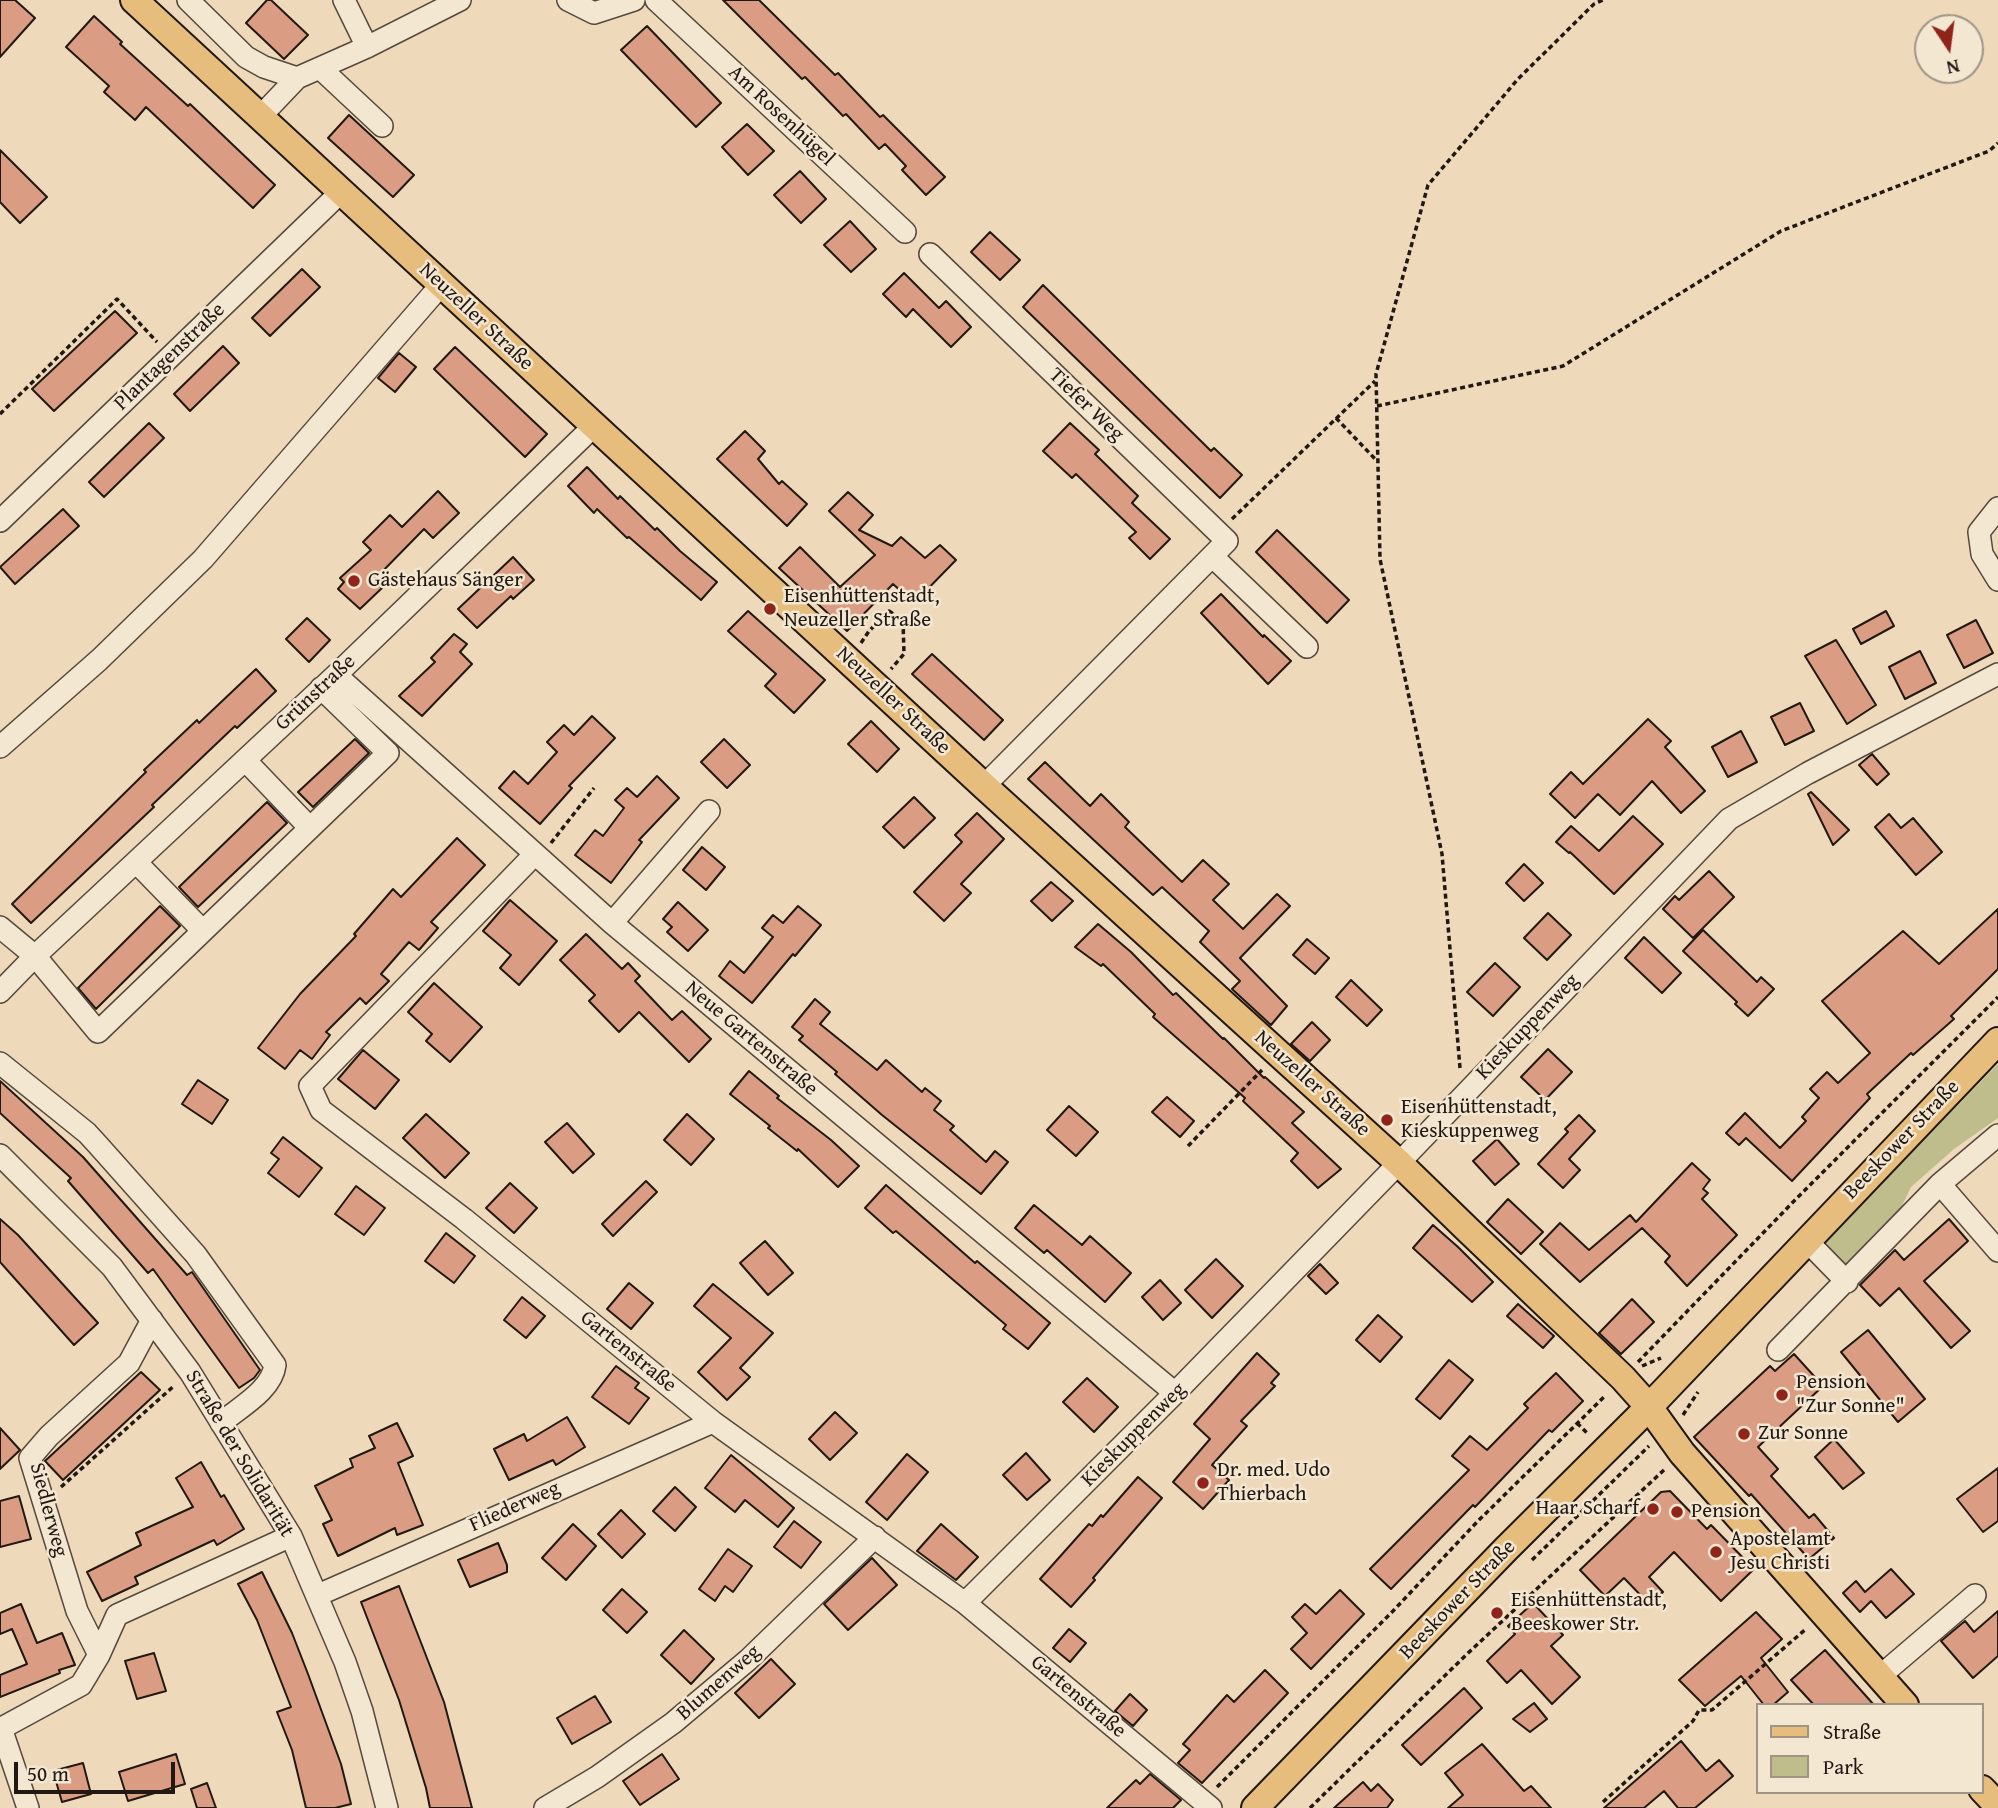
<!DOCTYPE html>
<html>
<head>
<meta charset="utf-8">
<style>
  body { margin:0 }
  #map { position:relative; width:1998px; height:1808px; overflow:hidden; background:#eedaba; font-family:"Gentium Book Plus",serif }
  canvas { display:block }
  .legend { position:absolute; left:1756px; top:1703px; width:228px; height:91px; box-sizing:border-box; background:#f4e7d2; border:2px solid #a09485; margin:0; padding:9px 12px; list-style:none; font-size:21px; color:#221812 }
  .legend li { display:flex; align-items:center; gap:14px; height:35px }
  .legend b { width:35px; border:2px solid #a09485 }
  .north { position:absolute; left:1914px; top:14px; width:70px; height:70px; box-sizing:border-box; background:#f4e7d2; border:2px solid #a09485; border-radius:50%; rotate:167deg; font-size:19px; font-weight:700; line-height:28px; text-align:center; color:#221812 }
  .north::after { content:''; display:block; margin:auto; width:24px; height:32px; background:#8f2418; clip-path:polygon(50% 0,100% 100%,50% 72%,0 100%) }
  .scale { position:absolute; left:14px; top:1762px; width:161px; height:32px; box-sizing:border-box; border:4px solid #221812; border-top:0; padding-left:9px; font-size:21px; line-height:24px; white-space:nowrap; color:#221812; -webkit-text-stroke:5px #f4e7d2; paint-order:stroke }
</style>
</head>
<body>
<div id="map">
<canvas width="1998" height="1808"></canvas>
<ul class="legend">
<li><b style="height:9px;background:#e7bd7d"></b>Straße</li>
<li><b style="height:19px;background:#bfbd8b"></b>Park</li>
</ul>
<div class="north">N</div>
<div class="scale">50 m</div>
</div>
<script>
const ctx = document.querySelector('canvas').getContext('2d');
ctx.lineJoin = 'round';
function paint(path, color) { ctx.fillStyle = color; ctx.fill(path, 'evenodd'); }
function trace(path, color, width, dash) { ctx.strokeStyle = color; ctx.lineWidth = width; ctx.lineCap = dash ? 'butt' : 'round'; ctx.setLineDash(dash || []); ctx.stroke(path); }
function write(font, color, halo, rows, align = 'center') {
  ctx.font = font + ' "Gentium Book Plus",serif'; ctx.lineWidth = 5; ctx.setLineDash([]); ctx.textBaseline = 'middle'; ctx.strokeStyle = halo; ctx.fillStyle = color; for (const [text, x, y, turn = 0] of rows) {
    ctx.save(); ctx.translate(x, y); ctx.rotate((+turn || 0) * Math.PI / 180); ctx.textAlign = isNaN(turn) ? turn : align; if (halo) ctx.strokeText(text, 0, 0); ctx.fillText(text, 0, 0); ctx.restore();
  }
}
paint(new Path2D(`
  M1998,1064V1118L1954,1149L1911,1187L1898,1214L1855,1260L1844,1266L1825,1249L1826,1241Z`), '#bfbd8b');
const building = new Path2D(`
  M0,0H15L35,18L0,57Z
  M267,0H271L308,35L284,59L246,23Z
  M723,0H759L835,75L838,73L880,117L883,115L945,177L926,195L902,170L906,166L885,144L879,149L846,114L843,116L805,77L802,79Z
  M94,16L122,42L120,44L188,106L190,104L275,185L253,208L146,107L135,120L104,92L109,86L66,47Z
  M647,26L721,103L696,127L621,50Z
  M349,115L414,175L393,197L328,138Z
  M747,124L774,151L748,175L722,147Z
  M0,150L47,197L20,223L0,202Z
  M800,171L826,199L801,223L774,195Z
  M850,221L876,249L851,272L824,245Z
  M990,232L1020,260L1000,280L971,252Z
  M302,269L320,287L270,336L252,318Z
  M904,273L939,308L946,301L971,327L951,347L913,309L906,317L883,294Z
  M1043,285L1211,451L1214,448L1242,475L1220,498L1023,307Z
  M115,311L137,333L54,411L32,389Z
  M223,346L239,363L190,411L174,394Z
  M455,347L547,434L525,457L434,369Z
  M399,353L416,367L395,392L378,378Z
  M149,423L164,438L104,497L89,482Z
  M1070,423L1099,450L1095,454L1138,496L1132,503L1170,539L1150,559L1129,538L1136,532L1076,474L1072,478L1043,451Z
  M745,431L765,451L758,459L779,484L782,481L807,504L787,526L717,459Z
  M587,467L618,499L620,496L655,530L657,528L680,551L717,582L701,600L629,537L627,538L597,509L594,513L568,486Z
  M438,491L459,513L433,538L424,529L374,580L382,588L360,609L338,589L344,582L340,578L371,550L363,542L390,515L402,527Z
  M848,492L873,515L859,530L892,546L901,537L925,558L940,545L956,560L914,603L893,584L847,631L779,568L800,547L840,587L875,555L829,511Z
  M63,509L79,526L15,584L0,567Z
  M1277,530L1349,600L1327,623L1256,552Z
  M513,557L534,580L513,599L511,596L477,628L458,609Z
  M1221,594L1263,637L1264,635L1291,661L1268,684L1201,613Z
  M748,611L825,680L794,713L765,686L776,674L728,631Z
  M1886,611L1894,626L1861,644L1853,629Z
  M307,618L330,640L309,662L286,639Z
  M1976,620L1993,653L1964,668L1947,635Z
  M454,634L467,644L460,652L472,664L422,716L399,696L435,662L431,658Z
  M1836,640L1876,705L1847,724L1805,656Z
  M1920,651L1936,683L1905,699L1889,667Z
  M932,654L1003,720L984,740L912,674Z
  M256,669L276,691L237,728L235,726L152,805L154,807L31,923L12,904L146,772L144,770L197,720L199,723Z
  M1800,703L1814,731L1785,745L1771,717Z
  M592,716L615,738L569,786L572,788L540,824L499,788L514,771L528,784L557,752L547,742L564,725L574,735Z
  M1648,719L1671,741L1665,747L1705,791L1681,813L1652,781L1620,815L1598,794L1575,818L1550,794L1571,772L1583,784Z
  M871,721L899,749L877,772L848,744Z
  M1741,731L1757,762L1728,777L1712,747Z
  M355,739L369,753L313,807L298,792Z
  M724,739L750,765L727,788L701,762Z
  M1872,754L1889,774L1877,785L1859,765Z
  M1045,762L1090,806L1101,794L1129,822L1125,827L1182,882L1203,860L1229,884L1213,900L1243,929L1277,894L1290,906L1240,958L1287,1006L1271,1025L1232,989L1240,981L1200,942L1209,931L1162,887L1153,895L1028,779Z
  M657,776L679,798L639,840L642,842L611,883L575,855L595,830L603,836L624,808L615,800L627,788L637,797Z
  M1811,792L1849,830L1833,845L1808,794Z
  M914,797L935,818L904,848L883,827Z
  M267,802L287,823L198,907L179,887Z
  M977,813L1004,839L961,884L971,893L944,921L914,892L962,842L955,835Z
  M1889,814L1901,828L1913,818L1942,852L1916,875L1875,827Z
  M1633,816L1663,844L1614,894L1570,852L1569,853L1556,842L1571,826L1599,851Z
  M457,838L485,865L431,922L438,928L419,950L409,942L381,974L389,981L366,1004L360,998L326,1032L330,1035L312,1059L300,1050L285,1069L258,1048L300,994L356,936L354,934L393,889L401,897Z
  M702,847L725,867L706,890L683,870Z
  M1524,864L1543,883L1524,901L1506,883Z
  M1709,871L1734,897L1693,938L1663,909L1675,896L1679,900Z
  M1051,882L1073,901L1052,921L1031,901Z
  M510,900L557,941L519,985L500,968L511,955L483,931Z
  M678,902L708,930L688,951L667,932L672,927L663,919Z
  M160,906L180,926L96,1009L78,988Z
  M798,906L821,925L795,956L793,954L752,1003L719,976L730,961L744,973L773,937L762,928L773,915L783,923Z
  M1998,909V969L1951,1016L1954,1019L1913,1055L1911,1053L1867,1094L1870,1098L1792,1181L1746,1138L1739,1145L1726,1133L1745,1113L1780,1148L1806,1121L1802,1117L1819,1098L1810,1089L1827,1072L1838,1083L1870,1053L1822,1001L1903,931L1939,964Z
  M1548,913L1571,935L1547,960L1524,938Z
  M1098,924L1131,952L1173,995L1176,993L1223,1039L1224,1038L1264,1078L1265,1077L1304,1112L1292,1123L1341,1169L1318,1188L1291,1161L1298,1153L1243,1101L1245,1098L1153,1017L1155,1014L1103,964L1101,966L1075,947Z
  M1703,930L1757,982L1761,977L1774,989L1748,1016L1735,1004L1737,1002L1683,951Z
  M586,934L622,969L628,963L640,976L635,981L672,1020L682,1011L711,1039L689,1062L639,1012L619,1032L589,1001L595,995L560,960Z
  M1644,937L1681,973L1662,993L1625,958Z
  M1307,939L1329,958L1315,974L1293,955Z
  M1495,963L1520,987L1493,1016L1467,992Z
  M1351,980L1382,1010L1367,1026L1336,997Z
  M434,983L482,1027L450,1062L426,1041L432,1034L408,1012Z
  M815,999L830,1012L820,1024L877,1070L886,1060L922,1092L925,1088L941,1101L934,1110L954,1126L950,1130L986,1162L995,1151L1008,1162L981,1194L882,1115L835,1074L837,1072L799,1040L803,1036L792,1027Z
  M1312,1022L1330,1040L1310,1061L1291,1044Z
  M1548,1049L1572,1072L1545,1100L1521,1077Z
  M363,1050L399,1080L375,1109L338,1079Z
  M749,1071L779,1096L777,1098L831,1140L859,1166L838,1187L798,1149L797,1151L768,1128L770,1126L730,1094Z
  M198,1080L228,1100L212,1124L182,1104Z
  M0,1081L83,1157L187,1275L192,1272L260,1370L254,1378L239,1388L153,1269L148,1273L68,1181L71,1178L0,1113Z
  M1167,1097L1194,1121L1180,1137L1152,1112Z
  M1069,1106L1098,1132L1076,1156L1047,1130Z
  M426,1114L469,1153L445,1178L403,1138Z
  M687,1114L714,1139L691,1165L664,1140Z
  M1579,1115L1595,1131L1569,1159L1580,1170L1563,1188L1538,1164L1568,1132L1565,1129Z
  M567,1123L594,1154L573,1173L545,1142Z
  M283,1137L322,1168L299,1197L268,1173L279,1159L271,1153Z
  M1497,1139L1519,1164L1495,1185L1473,1161Z
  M1692,1163L1710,1180L1703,1189L1708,1193L1702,1199L1737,1235L1687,1286L1665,1262L1670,1256L1642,1228L1580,1282L1540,1244L1560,1223L1589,1250L1630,1215L1636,1222Z
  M646,1181L657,1192L613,1236L602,1224Z
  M510,1183L537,1208L514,1233L486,1208Z
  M886,1185L975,1263L977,1261L1050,1323L1028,1349L1003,1329L1006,1325L896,1231L893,1233L865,1208Z
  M356,1186L385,1208L364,1235L335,1214Z
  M1508,1199L1543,1232L1521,1254L1487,1222Z
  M1034,1205L1082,1245L1090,1236L1131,1273L1105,1302L1047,1250L1044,1253L1015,1228Z
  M0,1219L18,1235L98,1323L74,1345L0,1262Z
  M1949,1219L1968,1241L1924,1281L1970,1331L1951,1348L1899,1288L1880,1306L1860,1285L1895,1250L1904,1260Z
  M1433,1225L1458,1247L1493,1282L1472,1302L1413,1248Z
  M446,1233L475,1256L454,1283L425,1261Z
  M765,1241L793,1273L768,1295L740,1263Z
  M1216,1259L1243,1286L1212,1318L1185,1290Z
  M1320,1264L1338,1283L1326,1294L1308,1276Z
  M1160,1280L1181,1303L1163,1320L1142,1297Z
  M629,1283L653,1303L631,1329L607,1309Z
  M713,1284L773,1333L740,1368L750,1377L727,1400L698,1372L731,1338L694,1306Z
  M522,1297L545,1316L526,1338L504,1320Z
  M1632,1299L1654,1322L1621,1354L1599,1333Z
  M1518,1304L1554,1336L1543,1348L1507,1316Z
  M1378,1315L1402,1337L1380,1362L1356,1340Z
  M1868,1330L1925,1399L1898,1422L1841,1352Z
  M1257,1353L1279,1374L1271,1383L1275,1386L1241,1421L1247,1426L1212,1465L1229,1480L1203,1509L1173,1482L1210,1439L1194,1424Z
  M1794,1354L1823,1386L1758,1447L1778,1469L1771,1476L1809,1518L1814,1514L1834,1538L1809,1559L1751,1494L1749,1496L1694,1437L1770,1366L1775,1371Z
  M1449,1360L1473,1380L1440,1419L1416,1399Z
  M616,1366L639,1383L635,1388L649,1398L629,1424L592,1397Z
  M141,1372L160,1390L63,1480L45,1461Z
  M1556,1373L1583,1401L1552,1432L1549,1430L1475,1507L1473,1505L1391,1589L1370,1569L1469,1470L1452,1456L1470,1436L1487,1450L1528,1408L1524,1404Z
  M1087,1378L1118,1407L1094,1432L1063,1402Z
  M835,1412L857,1433L830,1460L809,1439Z
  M567,1417L585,1447L556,1465L553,1460L509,1480L494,1449L524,1434L527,1441Z
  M397,1423L413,1456L398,1463L423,1525L397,1535L395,1528L338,1556L323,1524L332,1520L315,1486L353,1467L350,1459L375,1448L369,1436Z
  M0,1428L20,1450L0,1469Z
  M1834,1439L1864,1473L1843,1489L1815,1457Z
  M1026,1453L1050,1480L1027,1500L1003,1475Z
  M907,1454L928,1472L887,1520L866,1502Z
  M731,1455L794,1508L778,1527L745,1500L735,1512L705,1488Z
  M201,1462L221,1497L224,1495L244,1529L217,1545L214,1540L135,1577L138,1584L102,1601L87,1572L141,1545L136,1533L193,1507L176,1478Z
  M1998,1468V1521L1983,1532L1957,1499Z
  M1138,1477L1162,1498L1093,1578L1095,1580L1071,1607L1040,1579L1089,1524L1092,1526L1101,1515L1103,1517Z
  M675,1487L696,1507L675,1531L653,1511Z
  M1670,1491L1707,1529L1711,1525L1754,1569L1721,1601L1674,1552L1649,1577L1663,1592L1650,1605L1624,1578L1605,1596L1580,1570L1661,1492Z
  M19,1496L31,1539L0,1547V1501Z
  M621,1510L645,1534L622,1558L598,1534Z
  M794,1521L821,1542L801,1568L774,1547Z
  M573,1524L596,1546L566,1580L542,1558Z
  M941,1524L978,1557L956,1580L917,1551Z
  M498,1543L507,1565V1572L470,1587L458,1560Z
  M728,1549L752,1566L733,1592L725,1586L715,1601L699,1589Z
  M872,1558L897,1585L848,1630L824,1604Z
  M1891,1569L1914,1594L1886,1618L1871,1601L1860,1612L1843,1593L1856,1581L1865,1592Z
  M262,1572L292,1633L308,1674L341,1764L351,1804L335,1808H306L292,1750L277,1712L291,1707L257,1620L238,1584Z
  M399,1586L444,1702L472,1808H430L426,1788L399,1700L361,1602Z
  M622,1589L647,1612L627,1633L603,1610Z
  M1340,1590L1364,1614L1311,1669L1291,1649L1307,1633L1292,1617L1305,1604L1316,1614Z
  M1533,1603L1563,1635L1551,1646L1580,1677L1552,1704L1521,1670L1507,1683L1487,1661L1515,1634L1508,1626Z
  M21,1604L37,1643L62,1633L75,1665L59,1670L60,1673L0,1697V1675L27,1664L12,1629L0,1634V1613Z
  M1998,1611V1656L1973,1678L1941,1641L1965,1621L1974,1632Z
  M1756,1612L1782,1639L1761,1658L1788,1692L1773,1705H1764L1741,1676L1705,1706L1679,1680Z
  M1069,1629L1086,1643L1070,1662L1053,1648Z
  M684,1630L714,1659L691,1684L661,1655Z
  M1825,1650L1874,1705H1814L1791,1680Z
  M154,1653L166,1691L137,1699L125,1661Z
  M771,1659L795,1684L759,1718L735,1693Z
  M1265,1670L1288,1693L1202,1783L1178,1763L1190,1750L1183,1744L1227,1695L1234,1702Z
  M1464,1688L1482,1708L1421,1765L1402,1745Z
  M1130,1694L1147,1710L1133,1726L1115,1711Z
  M595,1696L611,1722L572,1744L557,1718Z
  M1534,1703L1547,1719L1530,1732L1513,1719Z
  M1681,1741L1706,1771L1719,1760L1733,1776L1695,1808H1678L1664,1791L1644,1808H1604Z
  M1482,1744L1524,1791L1531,1786L1551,1808H1448L1463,1795L1445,1773Z
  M176,1754L185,1784L128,1801L119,1772Z
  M662,1754L679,1779L640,1805L623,1781Z
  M83,1763L91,1794L62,1802L53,1771Z
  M1150,1774L1181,1800L1173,1808H1107L1136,1780L1140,1784Z
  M1363,1782L1371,1791L1378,1784L1393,1800L1387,1808H1334Z
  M207,1783L216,1808H197L191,1789Z`);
paint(building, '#da9d84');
trace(building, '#221812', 2);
const minor = new Path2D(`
  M188,0L246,57L264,67L297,78
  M344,0L367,47
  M568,0L594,13L634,0
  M656,0L905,232
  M320,68L382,126
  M259,118L297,78L367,47L460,0
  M930,254L1227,541L984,786
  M1998,508L1979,532L1982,554L1998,580
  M0,521L340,193
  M1212,556L1307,647
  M336,675L612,923L1175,1393
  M0,747L99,660L203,559L441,285
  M245,760L310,828
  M535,854L310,1086L321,1110L464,1219L713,1422L965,1603L1211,1808
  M136,862L203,931
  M612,923L709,811
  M0,927L35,956L98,1032L388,753L321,688
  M0,992L35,956L336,675L594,426
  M0,1063L87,1133L98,1145L196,1255L275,1365C272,1390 240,1407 221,1423
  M0,1155L112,1267L190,1372L291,1536L345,1662L362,1711L387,1808
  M1940,1184L1998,1251
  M1806,1240L1847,1282
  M1778,1350L1940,1184L1998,1135
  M318,1595L713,1422
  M965,1603L1175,1393L1399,1163L1729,819L1808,773L1998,674
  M99,1655L77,1611L30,1458L49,1436L129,1363L152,1320
  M1879,1677L1975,1595
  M1,1728L28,1808
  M0,1729L81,1685L99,1655L117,1615L291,1536
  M545,1808L597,1777L673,1723L748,1660L875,1537`);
const major = new Path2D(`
  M134,0L984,786L1399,1163L1467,1229L1623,1378L1649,1407L1682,1453L1905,1705
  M1982,1789L1998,1806
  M1255,1808L1506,1549L1649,1407L1998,1041`);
trace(minor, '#55483c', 24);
trace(major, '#221812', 30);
trace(new Path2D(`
  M1377,406L1563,366L1781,231L1989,151L1998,143
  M0,414L117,299L157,342
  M1336,418L1378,462
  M1232,519L1375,381
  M861,643L869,631L889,611L903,621L904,654L891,669
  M551,843L594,788
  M1460,1068L1442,854L1380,559L1376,374L1428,185L1518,79L1594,4L1603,0
  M1188,1146L1262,1070
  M1638,1362L1796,1199L1998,997
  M1642,1366L1661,1358
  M1683,1415L1698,1392
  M1577,1423L1588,1434
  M61,1487L175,1385
  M1532,1560L1649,1446
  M1217,1787L1393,1611L1477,1522L1606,1395
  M1603,1802L1693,1721L1699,1710H1712L1806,1629
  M1310,1808L1466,1655L1665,1469`), '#221812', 3.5, [5, 3.5]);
trace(minor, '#f4e7d2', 21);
trace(major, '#e7bd7d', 26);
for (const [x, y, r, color] of [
  [354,581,7,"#8f2418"],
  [770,609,7,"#8f2418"],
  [1387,1120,7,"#8f2418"],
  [1782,1395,7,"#8f2418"],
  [1744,1434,7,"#8f2418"],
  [1203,1483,7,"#8f2418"],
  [1653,1509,7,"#8f2418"],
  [1677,1512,7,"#8f2418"],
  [1716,1552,7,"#8f2418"],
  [1497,1613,7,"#8f2418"]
]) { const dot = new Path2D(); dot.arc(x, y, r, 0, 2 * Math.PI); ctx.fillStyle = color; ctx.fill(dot); trace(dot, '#f4e7d2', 2.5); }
write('21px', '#221812', '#f4e7d2', [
  ["Am Rosenhügel",781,116,43],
  ["Neuzeller Straße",476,317,43],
  ["Plantagenstraße",170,357,-44],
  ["Tiefer Weg",1086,405,44],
  ["Grünstraße",316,693,-43],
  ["Neuzeller Straße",893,701,43],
  ["Kieskuppenweg",1528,1027,-46],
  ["Neue Gartenstraße",751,1039,40],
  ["Neuzeller Straße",1312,1084,42],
  ["Beeskower Straße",1902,1140,-46],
  ["Gartenstraße",628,1352,39],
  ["Kieskuppenweg",1134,1435,-45],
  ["Straße der Solidarität",239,1454,59],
  ["Fliederweg",515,1507,-24],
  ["Siedlerweg",48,1510,75],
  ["Beeskower Straße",1458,1600,-46],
  ["Blumenweg",719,1683,-41],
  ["Gartenstraße",1078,1697,40]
]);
write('21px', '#221812', '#f4e7d2', [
  ["Gästehaus Sänger",368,581],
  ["Eisenhüttenstadt,",784,597],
  ["Neuzeller Straße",784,621],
  ["Eisenhüttenstadt,",1401,1108],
  ["Kieskuppenweg",1401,1132],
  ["Pension",1796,1383],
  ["\"Zur Sonne\"",1796,1407],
  ["Zur Sonne",1758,1434],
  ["Dr. med. Udo",1217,1471],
  ["Thierbach",1217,1495],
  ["Haar Scharf",1639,1509,"right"],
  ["Pension",1691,1512],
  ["Apostelamt",1730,1540],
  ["Jesu Christi",1730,1564],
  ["Eisenhüttenstadt,",1511,1601],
  ["Beeskower Str.",1511,1625]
], 'left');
</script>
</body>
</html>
